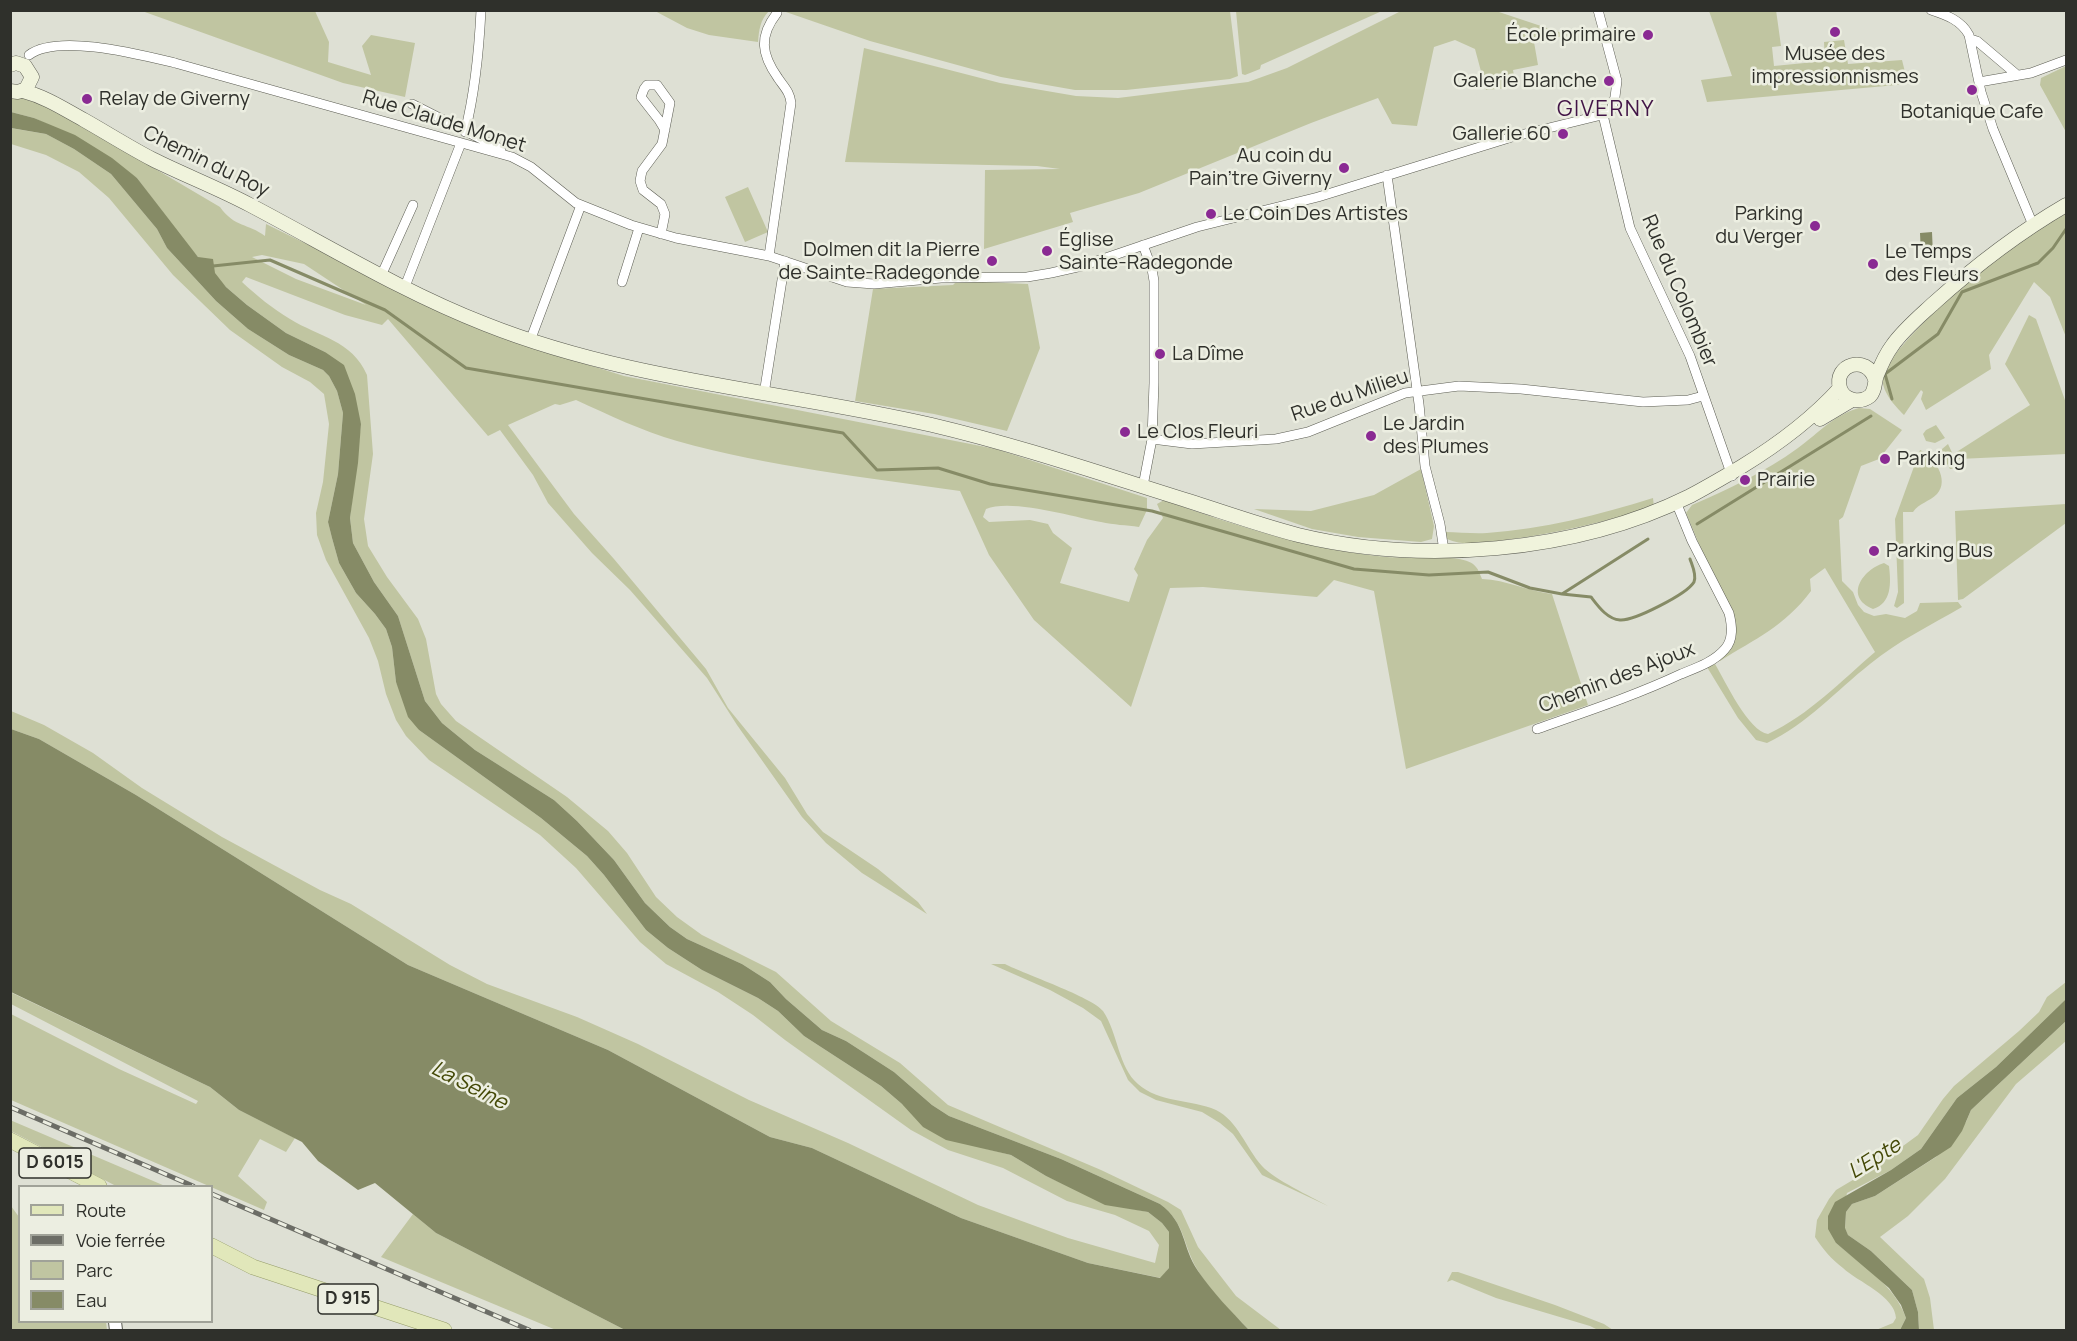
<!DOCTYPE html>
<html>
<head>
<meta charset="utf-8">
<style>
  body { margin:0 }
  #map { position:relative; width:2077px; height:1341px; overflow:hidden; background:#dee0d4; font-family:Manrope,sans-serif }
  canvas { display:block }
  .frame { position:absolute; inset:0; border:12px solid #2f302b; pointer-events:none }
  .legend { position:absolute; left:18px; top:1185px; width:195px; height:138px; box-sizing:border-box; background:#eceee1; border:2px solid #a0a298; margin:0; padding:8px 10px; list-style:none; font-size:18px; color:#2f302b }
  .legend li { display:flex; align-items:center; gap:12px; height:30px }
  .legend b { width:30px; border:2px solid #a0a298 }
</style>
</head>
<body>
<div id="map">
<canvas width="2077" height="1341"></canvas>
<div class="frame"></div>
<ul class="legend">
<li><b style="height:8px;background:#e1e7ba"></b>Route</li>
<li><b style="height:8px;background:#6c6d66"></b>Voie ferrée</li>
<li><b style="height:16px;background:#c0c5a1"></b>Parc</li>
<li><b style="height:16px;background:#868b66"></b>Eau</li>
</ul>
</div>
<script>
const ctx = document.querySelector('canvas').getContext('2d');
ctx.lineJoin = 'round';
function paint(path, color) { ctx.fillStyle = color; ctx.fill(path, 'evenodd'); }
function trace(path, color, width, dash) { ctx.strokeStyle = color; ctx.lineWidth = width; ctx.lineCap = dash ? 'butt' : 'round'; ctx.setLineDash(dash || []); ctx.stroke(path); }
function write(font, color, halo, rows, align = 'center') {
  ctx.font = font + ' Manrope,sans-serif'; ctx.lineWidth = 5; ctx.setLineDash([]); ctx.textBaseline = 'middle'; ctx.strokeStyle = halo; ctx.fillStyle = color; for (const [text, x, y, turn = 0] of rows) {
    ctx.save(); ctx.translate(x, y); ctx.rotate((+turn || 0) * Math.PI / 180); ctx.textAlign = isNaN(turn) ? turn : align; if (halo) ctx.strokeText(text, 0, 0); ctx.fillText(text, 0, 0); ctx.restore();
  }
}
paint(new Path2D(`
  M1776,10L1781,46L1772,47L1774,66L1825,61L1824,42L1844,40L1848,64L1902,60L1908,84L1707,102L1701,80L1732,76L1709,11Z
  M142,11H315L329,42L328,62L371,75L362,46L371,35L415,43L405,97L343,83Z
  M655,11H769C760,20 759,30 758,42L709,35L687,28Z
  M783,11H1230L1238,76L1230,79L1126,90H1075L1001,77L870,41Z
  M1236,11V10L1382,11L1261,65L1260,69L1245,75L1242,74Z
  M1401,11H1496L1568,35L1534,42L1538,65L1513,70L1516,87L1486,90L1475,49L1455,40L1434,47L1417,126L1392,124L1378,98L1311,123L1139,193L1070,213L1073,222L984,249L985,170L1060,169L1037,166L845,162L864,48L1000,83L1076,96L1118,98L1248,82L1287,68Z
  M2066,66V132L2040,85L2041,78Z
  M11,96L35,98L220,207C235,228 248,223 265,236L266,224L453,316L548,352L624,376L996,449L1147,498V510L1139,527C1126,525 1114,525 1101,522C1074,517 1011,498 986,509L983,517L989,522L1030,520L1048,524L1053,533L1072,548L1060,583L1129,602L1138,575L1134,569L1147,540L1163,518L1157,504L1164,500C1236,526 1310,550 1387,557C1405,559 1466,552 1476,567C1479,570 1480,575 1482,579C1507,580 1527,591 1552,594L1588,705L1406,769L1374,591L1334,580L1317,597L1203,587L1170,588L1131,707L1034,620L989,555L960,491C865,477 769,467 677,441C642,431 609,415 576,400L560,405L555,404L508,425L574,514L614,559L706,669L728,708L785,778L807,814L823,832L878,869L918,902L927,914L862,873L826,843L802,817L737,725L707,678L630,590L592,553L548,503L533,475L500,430L488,436L388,319L382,325L345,315L246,277L242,282C256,295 273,309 290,319C319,337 352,340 367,375L373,454L364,519L368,546L387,577L418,619L426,639L436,694L441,704L456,721L567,797L608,831L627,853L656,897L677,917L702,935L776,972L831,1021L900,1063L948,1105L1101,1170L1168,1202L1181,1210L1198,1247L1236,1296L1281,1330H1249C1231,1311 1210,1292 1197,1269C1182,1243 1186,1224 1160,1204L1061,1159L949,1116L932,1105L894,1072L846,1041L822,1030L786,999L770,982L742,964L687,939L670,927L645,903L614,860L577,821L554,800L475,750L442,723L425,701L398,616L374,582L353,543L350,518L361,424L325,352L286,333L247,305L226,287L187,245L137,178L53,127L34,118L11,112ZM262,255L304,264L366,305L296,279L252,257Z
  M10,128L46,134L74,149L111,174L157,229L167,248L216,301L248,329L289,355L323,370L329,376L337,391L343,413L338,474L328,522L332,538L339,563L356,593L375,614L386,629L392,647L396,682L419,730L541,818L587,856L604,875L646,930L668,948L702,970L758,998L778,1011L804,1036L881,1086L902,1104L983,1148L1011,1155L1046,1176L1075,1189L1128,1208L1148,1212L1162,1223L1169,1232V1268L1161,1278L1088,1263L961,1218L812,1148L770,1137L608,1050L408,965L136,795L39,739L11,729V711L44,725L93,753L142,788L222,837L320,890L351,904L450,965L487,984L577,1017L638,1044L749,1100L848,1143L978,1205L1068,1238L1155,1263L1159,1245L1149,1231L1115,1215L1067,1201L1003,1168L948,1150L911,1130L785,1040L753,1015L718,992L666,964L640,942L576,868L540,835L429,760L406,736L396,720L386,694L378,661L369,638L326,560L317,535L316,513L323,482L329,424L324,394L310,382L282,367L230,330L173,275L109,198L79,172L46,155L11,144Z
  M748,187L768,232L745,242L725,197Z
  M2066,213V337L2050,297L2034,282L1989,355L1991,369L1926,410L1921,399L1923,392L1921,390L1904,415C1895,406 1880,390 1883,376C1887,351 1980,268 2003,251C2023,237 2046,225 2066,213Z
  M957,281L1028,284L1040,348L1007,431L934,414L855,401L873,289L953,285Z
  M2029,315L2036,319L2066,403V454L1959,459L1955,453L2030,405L2005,364Z
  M1859,408L1870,409L1902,430L1879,459L1861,466L1843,517L1839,520L1842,581L1853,592L1858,605L1864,612L1874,616L1886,614L1905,618L1917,611L1920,603L1958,602L1962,607C1931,625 1898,641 1870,664C1836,691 1807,724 1767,743L1756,740L1738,718L1707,667L1715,664C1725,681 1749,732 1768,734C1809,715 1841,681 1875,652L1825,568L1810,579L1811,591C1785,626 1755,639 1720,661L1717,658L1735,630L1686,513L1692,505C1729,489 1765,472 1798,448C1820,432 1832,416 1859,408Z
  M1936,425L1945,438L1935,443L1926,441L1923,434L1926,430Z
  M1948,444L1956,461L1957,468L1950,469L1941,453L1942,449Z
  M1920,450C1934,456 1950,480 1937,494C1929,502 1919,503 1913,512H1903L1904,603L1897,608L1894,606L1898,592L1895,519Z
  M1421,469L1434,526L1432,539L1421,542L1358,537L1312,529L1254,509L1311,511L1374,495Z
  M1653,498L1654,507C1604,522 1558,533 1506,540C1488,542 1464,547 1447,539L1445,532C1459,532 1473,534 1487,533C1543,529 1599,515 1653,498Z
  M2066,504V523L1963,599L1958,600L1955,511Z
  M1884,563L1889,566C1891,583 1892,603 1873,609C1844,597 1862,570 1884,563Z
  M991,964H1005C1024,974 1092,997 1103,1011C1118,1033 1118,1067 1138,1084C1159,1103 1191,1099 1216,1110C1238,1121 1246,1148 1262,1166C1275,1180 1310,1196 1328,1206L1262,1175L1233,1134L1220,1123L1202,1112L1156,1100L1140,1092L1128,1080L1101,1021L1083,1008L1050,990Z
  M2066,982V999L1996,1067L1957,1098L1921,1149L1891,1170L1847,1193L1836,1243C1862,1265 1894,1284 1906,1318L1900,1330H1876L1893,1323L1896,1318C1895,1296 1858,1282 1843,1268C1831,1259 1823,1249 1815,1237L1817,1220L1829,1199L1836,1190L1873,1168L1918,1135L1943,1099L1954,1086L2019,1031L2039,1012L2047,997Z
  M10,992L210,1087L239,1110L295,1138L286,1152L260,1139L238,1176L267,1202L264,1210L11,1100V1014L119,1069L196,1104L198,1101L11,1004Z
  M2066,1021V1041L2016,1084L1945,1179L1908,1216L1880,1237L1924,1279L1930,1298L1934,1330H1919L1918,1312L1912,1290L1871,1251L1848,1235L1845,1229L1846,1212L1852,1204L1875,1196L1936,1157L1966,1122L1971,1110Z
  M10,1120L165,1186H116L11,1131Z
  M11,1206L19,1217L20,1322H106L107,1330H11Z
  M413,1214L436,1233L625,1330H556L381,1257Z
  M1452,1272H1458L1555,1305L1604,1324L1613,1330H1598L1590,1326L1496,1298L1452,1280L1447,1282Z`), '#c0c5a1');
paint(new Path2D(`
  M11,112L34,118L75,135L112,158L137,178L198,257L213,259L215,273L226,287L247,305L286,333L325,352L344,365L355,394L361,424L358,463L350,518L353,543L374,582L398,616L425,701L442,723L475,750L554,800L577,821L614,860L645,903L670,927L687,939L742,964L770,982L786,999L822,1030L846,1041L894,1072L932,1105L949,1116L1061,1159L1160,1204C1187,1224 1181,1246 1198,1271C1213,1293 1231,1311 1249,1330H625L436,1233L375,1183L358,1190L318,1161L302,1142L239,1110L210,1087L11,992V729L39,739L136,795L408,965L608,1050L770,1137L812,1148L961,1218L1088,1263L1160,1278L1169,1268V1232L1162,1223L1148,1212L1105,1205L1046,1176L1011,1155L946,1140L923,1127L902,1104L881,1086L804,1036L778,1011L758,998L702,970L668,948L646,930L604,875L587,856L541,818L419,730L408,717L396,682L392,647L386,629L375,614L356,593L339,563L332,538L328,522L338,474L343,413L337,391L329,376L323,370L289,355L248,329L216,301L167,248L157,229L111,174L74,149L46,134L11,128Z
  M1932,232L1933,255L1925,260L1921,256L1920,233Z
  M2066,999V1021L1971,1110L1962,1131L1951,1147L1875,1196L1852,1204L1846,1212L1845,1228L1848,1235L1871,1251L1912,1290L1918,1312L1919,1330H1900L1906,1318L1901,1305L1889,1288L1836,1243L1828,1229V1216L1835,1202L1891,1170L1921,1149L1957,1098L1996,1067Z`), '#868b66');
trace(new Path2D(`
  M213,266L270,260L385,310L466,368L843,433L877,470L938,468L990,484L1152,511L1354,569L1429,575L1488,572L1530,588L1562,594L1648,539
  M1892,399L1885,374L1938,334L1962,292L2038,263L2053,248L2066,229
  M1697,524L1871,416
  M1562,594L1591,597C1598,606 1607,619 1620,620C1634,621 1687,594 1694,582C1697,575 1692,565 1690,559`), '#868b66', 3);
const minor = new Path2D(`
  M1931,10C1946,15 1961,20 1969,35L1981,92L1993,129L2033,225
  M1970,39L1977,41L2016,74
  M29,55C58,33 141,55 175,63L512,157L531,167L576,203L631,225L676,238L769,256L847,282L874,284L941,278L1027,277L1051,273L1082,266L1197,227L1318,197L1512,137L1610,113L1615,97L1617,81L1598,10
  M1979,82L2031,73L2066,60
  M412,104L499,148L501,151
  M1603,115L1630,228L1690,356L1732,476
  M465,132C475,92 479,52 481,10
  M1387,175L1419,404L1425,466L1440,524L1444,551
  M661,234L665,214L661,204L643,190L640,181L642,171L662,144L670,103L657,85H647L644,89L641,97L659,120L665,130
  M769,256L791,103C790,92 784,87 778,78C761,54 759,36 777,13
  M381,276L413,205
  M622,282L639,228
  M404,289L461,143
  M530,341L581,205
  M764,394L785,261
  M1152,439L1192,444L1276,439L1308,432L1405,393L1459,386L1521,389L1643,402L1688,400L1703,396
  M1143,486L1152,439L1154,383V281L1152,269L1143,245
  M1537,729C1585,712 1634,696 1681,674C1696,668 1714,662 1725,649C1734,639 1732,625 1729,613L1692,541L1676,502`);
const tertiary = new Path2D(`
  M115,1322L116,1330`);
const secondary = new Path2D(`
  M10,65L16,63L25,66L32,77L26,89L18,92L10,91
  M23,91C46,97 64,109 84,120C107,133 129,147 152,159C184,175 218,188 250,205C328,246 403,292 485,324C628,381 784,391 932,425C1021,446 1108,476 1195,503C1229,514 1263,526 1298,535C1421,565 1575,553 1690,496C1707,487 1724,477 1741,467C1777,445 1812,419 1840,388
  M1875,379C1867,354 1833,364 1840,388C1843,400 1860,404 1870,396C1876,390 1874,382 1877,375C1881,365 1886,354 1892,346C1903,330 1920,316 1934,303C1975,266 2018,233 2066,205
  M1820,419L1852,400`);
const primary = new Path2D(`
  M10,1140L99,1186
  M212,1246L253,1267L444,1330`);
trace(minor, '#5c5d53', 10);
trace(tertiary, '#5c5d53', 14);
trace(secondary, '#5c5d53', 15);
trace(primary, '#969d6a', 16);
trace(minor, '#fff', 9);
trace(tertiary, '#fff', 12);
trace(secondary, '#f0f3dc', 14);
trace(primary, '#e1e7ba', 15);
const rail = new Path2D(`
  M10,1107L193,1186
  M212,1194L529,1330`);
trace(rail, '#6c6d66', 5);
trace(rail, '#eceee1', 3, [9]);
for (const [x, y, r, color] of [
  [1835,32,6,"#8a2a93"],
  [1648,35,6,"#8a2a93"],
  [1609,81,6,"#8a2a93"],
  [1972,90,6,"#8a2a93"],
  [87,99,6,"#8a2a93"],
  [1563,134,6,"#8a2a93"],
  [1344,168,6,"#8a2a93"],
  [1211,214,6,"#8a2a93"],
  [1815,226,6,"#8a2a93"],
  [1047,251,6,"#8a2a93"],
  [992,261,6,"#8a2a93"],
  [1873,264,6,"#8a2a93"],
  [1160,354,6,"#8a2a93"],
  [1125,432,6,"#8a2a93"],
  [1371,436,6,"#8a2a93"],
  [1885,459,6,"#8a2a93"],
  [1745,480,6,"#8a2a93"],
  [1874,551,6,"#8a2a93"]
]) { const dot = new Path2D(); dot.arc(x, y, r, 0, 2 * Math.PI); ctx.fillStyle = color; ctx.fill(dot); trace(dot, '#eceee1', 2); }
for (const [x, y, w] of [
  [55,1163,72],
  [348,1299,60]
]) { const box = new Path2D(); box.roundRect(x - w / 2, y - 15, w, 30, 4.5); ctx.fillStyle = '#eceee1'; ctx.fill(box); trace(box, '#2f302b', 1.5); }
write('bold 18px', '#2f302b', null, [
  ["D 6015",55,1163],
  ["D 915",348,1299]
]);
write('20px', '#2f302b', '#eceee1', [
  ["École primaire",1636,35,"right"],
  ["Musée des",1835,54,"center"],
  ["impressionnismes",1835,77,"center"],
  ["Galerie Blanche",1597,81,"right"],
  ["Relay de Giverny",99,99],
  ["Botanique Cafe",1972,112,"center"],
  ["Gallerie 60",1551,134,"right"],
  ["Au coin du",1332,156,"right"],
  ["Pain'tre Giverny",1332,179,"right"],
  ["Le Coin Des Artistes",1223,214],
  ["Parking",1803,214,"right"],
  ["du Verger",1803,237,"right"],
  ["Église",1059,240],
  ["Sainte-Radegonde",1059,263],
  ["Dolmen dit la Pierre",980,250,"right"],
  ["de Sainte-Radegonde",980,273,"right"],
  ["Le Temps",1885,252],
  ["des Fleurs",1885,275],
  ["La Dîme",1172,354],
  ["Le Jardin",1383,424],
  ["des Plumes",1383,447],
  ["Le Clos Fleuri",1137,432],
  ["Parking",1897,459],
  ["Prairie",1757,480],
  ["Parking Bus",1886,551]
], 'left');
write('20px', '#2f302b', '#eceee1', [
  ["Rue Claude Monet",444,122,17],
  ["Chemin du Roy",206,162,26],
  ["Rue du Colombier",1679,291,67],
  ["Rue du Milieu",1350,396,-19],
  ["Chemin des Ajoux",1617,678,-21]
]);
write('italic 21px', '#444907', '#eceee1', [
  ["La Seine",469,1086,27],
  ["L'Epte",1875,1159,-32]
]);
ctx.letterSpacing = '1.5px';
write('22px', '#421547', '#eceee1', [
  ["GIVERNY",1606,110]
]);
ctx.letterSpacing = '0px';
</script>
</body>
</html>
